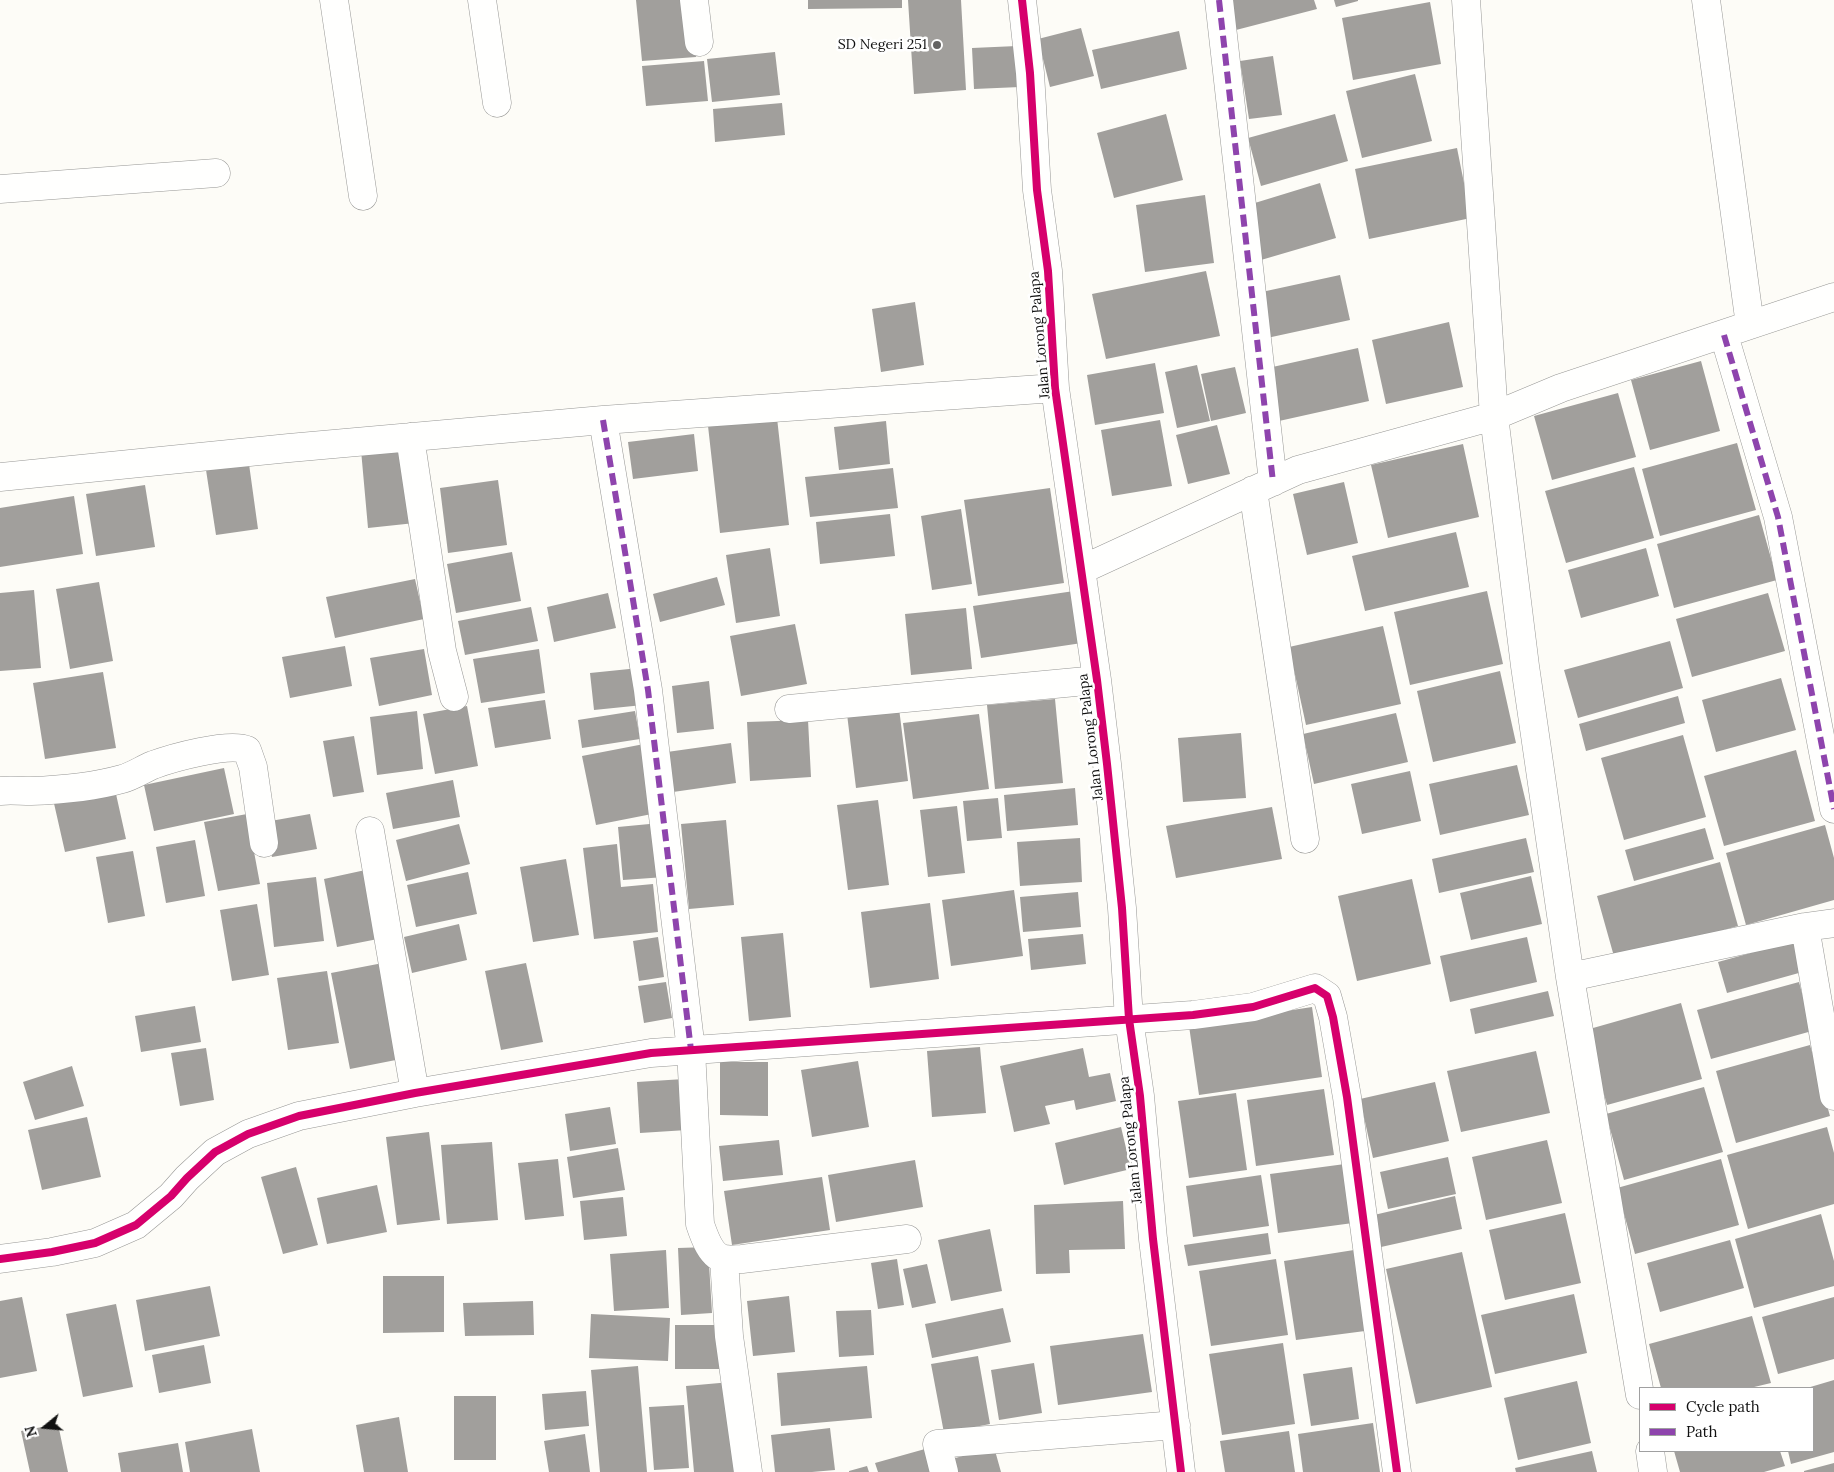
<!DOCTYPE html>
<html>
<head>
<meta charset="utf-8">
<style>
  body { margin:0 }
  #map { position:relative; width:1834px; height:1472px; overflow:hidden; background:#fdfcf7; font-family:Lora,serif }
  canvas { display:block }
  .legend { position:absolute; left:1639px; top:1387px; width:175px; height:65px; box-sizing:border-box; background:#fff; border:1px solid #a0a0a0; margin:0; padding:6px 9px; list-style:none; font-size:15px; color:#111 }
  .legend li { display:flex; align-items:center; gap:10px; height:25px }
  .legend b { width:25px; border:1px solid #a0a0a0 }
  .north { position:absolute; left:20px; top:1402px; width:50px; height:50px; -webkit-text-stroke:4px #fff; paint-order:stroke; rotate:253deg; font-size:14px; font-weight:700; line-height:20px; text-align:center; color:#111 }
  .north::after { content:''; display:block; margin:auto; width:18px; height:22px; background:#111; clip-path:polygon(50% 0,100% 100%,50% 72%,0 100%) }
</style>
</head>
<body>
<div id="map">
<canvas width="1834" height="1472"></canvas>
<ul class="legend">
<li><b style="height:6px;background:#d6006c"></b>Cycle path</li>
<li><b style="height:6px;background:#8e44ad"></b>Path</li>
</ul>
<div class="north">N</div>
</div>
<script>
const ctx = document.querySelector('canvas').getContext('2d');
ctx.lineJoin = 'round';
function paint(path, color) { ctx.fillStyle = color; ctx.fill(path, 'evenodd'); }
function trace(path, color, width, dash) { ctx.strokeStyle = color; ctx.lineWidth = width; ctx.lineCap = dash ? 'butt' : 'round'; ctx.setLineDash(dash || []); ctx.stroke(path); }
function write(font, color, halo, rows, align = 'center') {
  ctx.font = font + ' Lora,serif'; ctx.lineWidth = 5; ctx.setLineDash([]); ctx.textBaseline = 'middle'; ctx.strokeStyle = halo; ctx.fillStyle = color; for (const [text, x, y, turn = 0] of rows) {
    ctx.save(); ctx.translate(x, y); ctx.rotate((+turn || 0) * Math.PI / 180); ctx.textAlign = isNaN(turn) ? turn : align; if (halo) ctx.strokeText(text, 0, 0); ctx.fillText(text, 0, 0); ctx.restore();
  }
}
paint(new Path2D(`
  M636,0H690L696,57L642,61Z
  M808,0H902V8L808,9Z
  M908,0H961L966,90L914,94Z
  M1228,0H1314L1317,9L1236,30Z
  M1334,0H1358V1L1336,7Z
  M1430,2L1441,64L1353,80L1342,18Z
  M1081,28L1094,76L1050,87L1038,39Z
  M1179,31L1187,69L1101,89L1092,50Z
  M1017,46L1020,87L974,89L972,48Z
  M775,52L780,95L712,102L707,59Z
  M1273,56L1282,115L1249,119L1240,61Z
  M704,61L708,101L646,106L642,66Z
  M1415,74L1432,141L1362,158L1346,91Z
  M782,103L785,135L715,142L713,109Z
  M1166,114L1183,180L1114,198L1097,133Z
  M1335,114L1348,161L1261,186L1248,138Z
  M1457,148L1471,218L1369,239L1355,169Z
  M1320,183L1336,238L1261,260L1245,206Z
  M1205,195L1214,263L1145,272L1136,205Z
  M1206,271L1220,336L1106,359L1092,294Z
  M1340,275L1350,320L1267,338L1257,293Z
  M915,302L924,365L881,372L872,309Z
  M1449,322L1463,387L1386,404L1372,340Z
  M1358,348L1369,401L1279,421L1268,368Z
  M1701,361L1720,431L1650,450L1631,380Z
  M1155,363L1164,413L1095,425L1087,375Z
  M1197,365L1210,421L1177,428L1165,372Z
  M1235,367L1246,413L1211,421L1201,374Z
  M1618,393L1636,457L1552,480L1534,416Z
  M776,409L789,525L720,533L707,417Z
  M1160,420L1172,486L1112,496L1101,430Z
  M886,421L890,464L839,470L834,427Z
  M1217,425L1230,474L1188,484L1176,435Z
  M694,434L698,471L633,479L628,442Z
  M1737,443L1756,510L1660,536L1642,469Z
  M1463,444L1479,517L1388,538L1371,465Z
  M407,447L415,523L368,528L361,450Z
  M249,464L258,529L216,535L206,470Z
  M1634,467L1654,538L1566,563L1545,491Z
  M893,468L898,508L810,517L805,477Z
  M498,480L507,545L448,553L440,488Z
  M1344,482L1358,543L1307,555L1293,494Z
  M145,485L155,547L96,556L86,494Z
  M1050,488L1064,583L978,596L964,500Z
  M74,496L83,554L0,567V508Z
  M961,509L972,584L932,590L921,516Z
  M890,514L895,556L820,564L816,522Z
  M1759,515L1777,580L1674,608L1657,544Z
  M1456,532L1469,587L1365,611L1352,556Z
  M770,548L780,616L736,623L726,555Z
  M1646,548L1659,596L1581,618L1568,570Z
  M512,552L521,601L456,613L447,564Z
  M717,577L725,605L660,622L653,594Z
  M415,579L424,619L335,638L326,597Z
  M99,582L113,661L70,669L56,589Z
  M34,590L41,668L0,671V593Z
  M1074,591L1082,643L981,658L973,606Z
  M1487,591L1503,664L1410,685L1394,612Z
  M608,593L616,628L554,642L547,607Z
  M1768,593L1785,651L1692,677L1676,619Z
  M531,607L538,641L465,655L458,621Z
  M966,608L972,669L911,675L905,614Z
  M795,624L807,684L741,696L730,636Z
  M1383,626L1401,704L1306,725L1289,647Z
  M1670,641L1683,688L1578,718L1564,670Z
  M345,646L352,686L290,698L282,657Z
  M424,649L432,695L379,706L370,658Z
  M539,649L545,693L481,703L473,659Z
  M639,668L643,705L594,710L590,673Z
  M1500,671L1516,743L1433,762L1417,691Z
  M103,672L116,748L45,759L33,683Z
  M1781,678L1796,730L1716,752L1702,700Z
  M709,681L714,729L677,733L672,686Z
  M1678,696L1685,723L1586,751L1579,724Z
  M1055,699L1063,783L995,789L987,705Z
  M545,700L551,739L495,748L488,708Z
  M467,706L478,766L435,774L423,714Z
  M899,708L908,781L856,788L847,714Z
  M417,711L423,769L377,775L370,717Z
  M635,711L640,739L582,748L578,720Z
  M1396,713L1408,762L1314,784L1303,734Z
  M979,714L989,789L913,799L903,723Z
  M808,720L811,777L750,781L747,722Z
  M1241,733L1246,798L1183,802L1178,738Z
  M1683,735L1706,817L1624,840L1601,758Z
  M354,736L364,792L333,797L323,741Z
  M731,743L736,783L673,792L667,752Z
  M644,744L657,813L596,825L582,756Z
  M1796,750L1815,821L1724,846L1704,776Z
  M1517,765L1529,815L1440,835L1429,784Z
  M224,768L234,814L154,831L144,785Z
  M1410,771L1421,821L1362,834L1351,784Z
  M453,780L460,817L393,829L386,793Z
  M114,785L126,839L65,852L53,799Z
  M1075,788L1078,825L1007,831L1004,795Z
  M998,798L1002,838L967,841L963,801Z
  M878,800L889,885L848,890L837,805Z
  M957,806L965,873L928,877L920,810Z
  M1272,807L1282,859L1176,878L1166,826Z
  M247,814L260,884L218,891L204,822Z
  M310,814L317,849L272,857L265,822Z
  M726,820L734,905L689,909L681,824Z
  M660,823L665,877L623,880L618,827Z
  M459,824L470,864L406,881L396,840Z
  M1825,825L1834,858V900L1746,925L1726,853Z
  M1705,828L1714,859L1634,881L1625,850Z
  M1080,838L1082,882L1020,886L1017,842Z
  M1526,838L1534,872L1439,893L1432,859Z
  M195,840L205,896L166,903L156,847Z
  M617,844L621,887L653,884L658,932L594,939L583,848Z
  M133,851L145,916L108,923L96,857Z
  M566,859L579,935L533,942L520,867Z
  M1720,862L1738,926L1615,960L1597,896Z
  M370,869L383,938L337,947L324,879Z
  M468,872L477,914L416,927L407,885Z
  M1531,876L1542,924L1471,940L1460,893Z
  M316,877L324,941L274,947L267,883Z
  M1412,879L1431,964L1357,981L1338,896Z
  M1014,890L1023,956L951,966L942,900Z
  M1078,892L1081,927L1023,932L1020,897Z
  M930,903L939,979L870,988L861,912Z
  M257,904L269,975L232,981L220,910Z
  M459,924L467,960L412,973L404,937Z
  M783,933L791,1017L749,1021L741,937Z
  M1083,934L1086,964L1031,970L1028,939Z
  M658,937L664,977L639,981L633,941Z
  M1527,937L1537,982L1450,1002L1440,956Z
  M1798,940L1806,971L1727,993L1718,962Z
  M388,962L406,1058L350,1069L331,973Z
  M526,963L543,1042L501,1050L485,971Z
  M327,971L339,1043L288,1050L277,978Z
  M666,982L672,1018L644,1023L638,986Z
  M1799,982L1812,1031L1711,1059L1697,1010Z
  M1548,991L1554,1016L1475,1034L1470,1009Z
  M1681,1003L1702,1079L1607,1105L1586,1030Z
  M195,1006L201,1042L141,1052L135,1016Z
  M1312,1007L1322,1077L1199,1095L1189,1026Z
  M1810,1045L1830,1116L1736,1143L1716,1071Z
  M980,1047L986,1113L932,1117L927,1051Z
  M206,1048L214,1100L180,1106L171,1053Z
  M1083,1048L1089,1077L1110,1073L1116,1101L1076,1110L1074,1100L1045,1106L1050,1124L1014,1132L1000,1066Z
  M1536,1051L1550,1113L1461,1132L1447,1071Z
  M858,1061L869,1127L812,1137L801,1070Z
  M720,1062H768V1116L720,1115Z
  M72,1066L84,1106L35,1120L23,1082Z
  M684,1079L687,1130L640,1133L637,1082Z
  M1435,1082L1449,1141L1373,1158L1360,1099Z
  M1704,1087L1723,1152L1624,1180L1606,1114Z
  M1324,1089L1334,1155L1256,1166L1247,1100Z
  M1236,1093L1247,1170L1189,1178L1178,1101Z
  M610,1107L616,1144L570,1151L565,1114Z
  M87,1117L101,1177L42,1190L28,1130Z
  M1121,1127L1131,1169L1064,1185L1055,1143Z
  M1827,1127L1834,1153V1204L1748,1229L1727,1155Z
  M429,1132L440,1220L397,1225L386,1137Z
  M779,1140L783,1175L723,1181L719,1146Z
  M1547,1140L1562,1203L1486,1220L1472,1157Z
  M492,1142L498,1220L447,1224L441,1145Z
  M618,1148L625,1190L573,1198L567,1157Z
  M1448,1157L1456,1194L1388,1209L1380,1172Z
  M558,1159L564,1216L525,1220L518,1163Z
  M1721,1159L1739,1225L1635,1254L1617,1188Z
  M915,1160L923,1207L836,1222L828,1175Z
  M1345,1164L1353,1223L1278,1233L1270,1174Z
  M296,1167L318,1245L283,1254L261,1177Z
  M1261,1175L1269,1226L1193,1237L1186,1186Z
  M822,1177L830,1230L732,1245L724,1191Z
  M377,1185L387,1232L327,1244L317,1198Z
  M1455,1196L1462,1229L1381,1247L1374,1215Z
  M623,1197L627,1236L584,1240L580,1201Z
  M1123,1201L1125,1249L1069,1250L1070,1273L1036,1274L1034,1205Z
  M1565,1213L1581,1283L1505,1300L1489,1230Z
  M1821,1214L1834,1261V1286L1754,1308L1735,1239Z
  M990,1229L1002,1291L951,1301L938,1240Z
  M1268,1233L1271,1254L1188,1266L1184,1245Z
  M1730,1240L1744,1288L1660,1312L1647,1263Z
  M708,1247L712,1313L681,1315L678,1248Z
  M666,1250L669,1308L614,1311L610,1254Z
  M1354,1250L1365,1331L1296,1340L1284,1261Z
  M1462,1252L1492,1387L1416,1404L1386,1269Z
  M897,1259L904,1305L878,1309L871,1263Z
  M1276,1259L1288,1335L1211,1346L1199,1271Z
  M927,1264L936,1303L912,1308L903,1269Z
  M383,1276H444V1332L383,1333Z
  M210,1286L220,1336L145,1351L136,1300Z
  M1574,1294L1587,1353L1495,1374L1481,1315Z
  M789,1296L795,1352L753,1356L747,1301Z
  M22,1297L37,1371L0,1378V1301Z
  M1834,1297V1359L1778,1374L1762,1317Z
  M533,1301L534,1335L465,1336L463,1303Z
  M116,1304L133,1387L83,1397L66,1314Z
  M1003,1308L1011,1342L932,1358L925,1324Z
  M871,1310L874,1355L839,1357L836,1311Z
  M591,1314L670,1318L668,1361L589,1358Z
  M1752,1316L1771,1383L1750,1388H1661L1649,1344Z
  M675,1325H727V1369H675Z
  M1143,1334L1152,1392L1058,1405L1050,1346Z
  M1283,1343L1295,1424L1222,1435L1209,1354Z
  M204,1345L211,1383L159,1393L152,1355Z
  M978,1356L990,1424L944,1433L931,1364Z
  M1034,1363L1042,1413L999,1420L991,1370Z
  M638,1366L647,1472H600L591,1370Z
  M867,1366L872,1418L781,1426L777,1373Z
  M1352,1367L1359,1419L1311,1426L1303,1374Z
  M1834,1380V1452L1791,1464L1788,1451H1813V1388H1807Z
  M1577,1381L1591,1443L1518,1460L1504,1398Z
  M731,1382L738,1472H694L686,1386Z
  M586,1391L589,1426L545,1430L542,1394Z
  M454,1396H496V1460H454Z
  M684,1405L689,1468L654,1470L649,1407Z
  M399,1417L408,1472H364L356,1425Z
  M1373,1423L1380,1472H1303L1298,1434Z
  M58,1424L68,1472H30L21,1431Z
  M830,1428L835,1470L812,1472H775L771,1435Z
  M252,1429L260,1472H190L185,1442Z
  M1289,1431L1295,1472H1225L1220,1441Z
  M585,1434L590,1472H549L544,1441Z
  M178,1443L183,1472H121L118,1453Z
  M994,1447L1001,1472H948L945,1461Z
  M925,1449L931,1472H878L875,1463Z
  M1592,1451L1597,1472H1516L1515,1468Z
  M1674,1451H1780L1785,1466L1764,1472H1680Z
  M1834,1463V1472H1804V1471Z
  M867,1466L869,1472H849V1471Z`), '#a19f9c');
const street = new Path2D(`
  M334,0L363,196
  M482,0L497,103
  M694,0L699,42
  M1022,0L1030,73L1037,190L1048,271L1055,388L1097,680L1107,764L1122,908L1129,1019L1140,1096L1153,1239L1181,1472
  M1219,0L1273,482
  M1466,0L1494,416L1525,666L1570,977L1640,1395
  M1706,0L1750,325
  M0,189L216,173
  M1724,335L1778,517L1834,809
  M603,420L648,690L691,1050L700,1224C704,1236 711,1257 725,1259C730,1260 737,1259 742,1259L907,1239
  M410,437L442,651L454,697
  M0,477L289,448L603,420L1055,388
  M1253,490L1305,839
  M1081,570L1298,470L1494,416L1561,388L1834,297
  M789,709L1097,680
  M0,791C10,790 20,791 31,791C60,790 93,787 122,779C133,776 143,769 153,765C172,758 229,742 247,750L253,767L264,843
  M370,831L415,1093
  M1834,923L1805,927L1834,1096
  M1570,977L1805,927
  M0,1259L52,1252L95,1243L136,1225L171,1196L187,1178L215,1152L248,1134L299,1116L415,1093L651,1053L1193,1015L1253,1007L1315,988L1327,996L1333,1017L1347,1097L1397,1472
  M724,1259L729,1336L748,1472
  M1650,1451L1653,1472
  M944,1472L937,1444L1176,1425`);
trace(street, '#979795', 29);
trace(street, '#fffffe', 28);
trace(new Path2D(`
  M1219,0L1273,482
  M1724,335L1778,517L1834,809
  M603,420L648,690L691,1050`), '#8e44ad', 6, [12, 6]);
trace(new Path2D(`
  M1022,0L1030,73L1037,190L1048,271L1055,388L1097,680L1107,764L1122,908L1129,1019L1140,1096L1153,1239L1181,1472
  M0,1259L52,1252L95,1243L136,1225L171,1196L187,1178L215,1152L248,1134L299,1116L415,1093L651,1053L1193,1015L1253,1007L1315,988L1327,996L1333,1017L1347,1097L1397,1472`), '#d6006c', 8);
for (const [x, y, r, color] of [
  [937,45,5,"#646362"]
]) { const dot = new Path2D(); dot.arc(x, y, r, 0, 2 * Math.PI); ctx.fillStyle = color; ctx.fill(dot); trace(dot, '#fff', 2); }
write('14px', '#111', '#fff', [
  ["SD Negeri 251",927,45]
], 'right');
write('14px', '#111', '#fff', [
  ["Jalan Lorong Palapa",1040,335,-95],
  ["Jalan Lorong Palapa",1091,737,-97],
  ["Jalan Lorong Palapa",1131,1140,-96]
]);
</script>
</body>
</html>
